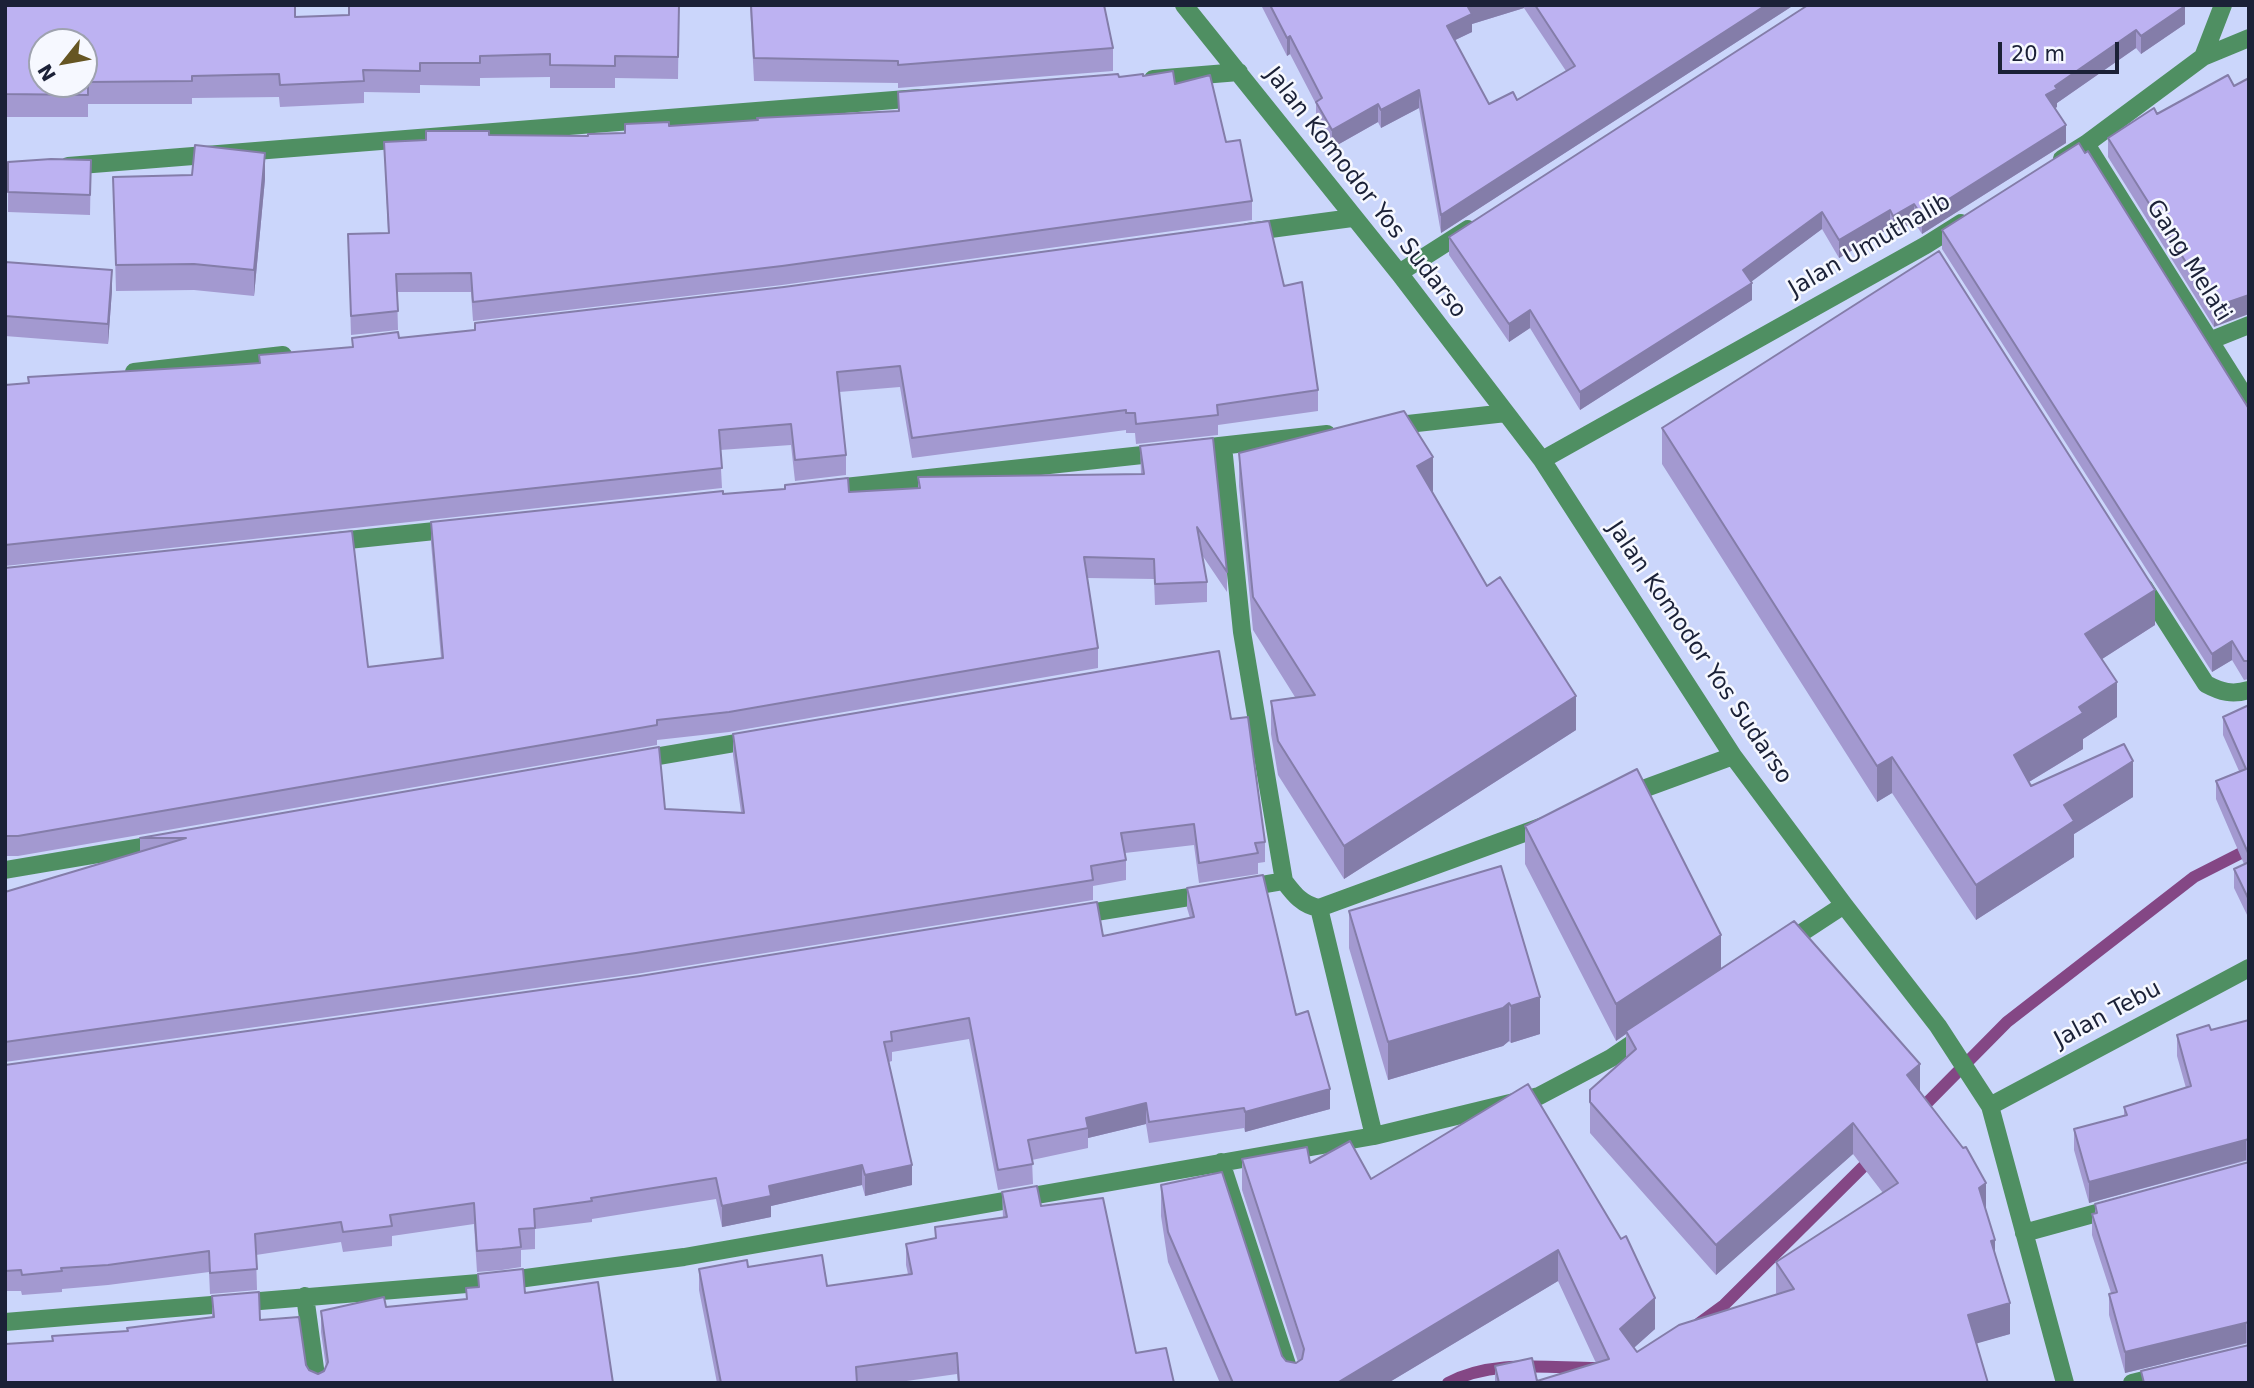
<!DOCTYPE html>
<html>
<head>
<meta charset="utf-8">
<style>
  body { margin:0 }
  #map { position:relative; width:2254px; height:1388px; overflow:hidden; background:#cbd6fb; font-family:"DejaVu Sans",sans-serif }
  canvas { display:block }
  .frame { position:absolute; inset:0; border:7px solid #1b2137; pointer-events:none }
  .north { position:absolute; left:28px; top:28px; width:70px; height:70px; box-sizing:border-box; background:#f6f8ff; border:2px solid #9ea2af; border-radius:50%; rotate:239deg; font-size:19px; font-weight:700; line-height:28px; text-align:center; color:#1b2137 }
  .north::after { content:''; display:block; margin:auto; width:24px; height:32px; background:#665623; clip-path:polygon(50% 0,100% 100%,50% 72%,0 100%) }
  .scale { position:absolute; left:1998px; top:42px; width:121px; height:32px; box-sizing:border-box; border:4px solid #1b2137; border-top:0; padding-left:9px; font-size:21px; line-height:24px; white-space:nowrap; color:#1b2137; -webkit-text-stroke:5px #f6f8ff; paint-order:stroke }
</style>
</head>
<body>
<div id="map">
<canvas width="2254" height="1388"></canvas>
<div class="frame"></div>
<div class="north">N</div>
<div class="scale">20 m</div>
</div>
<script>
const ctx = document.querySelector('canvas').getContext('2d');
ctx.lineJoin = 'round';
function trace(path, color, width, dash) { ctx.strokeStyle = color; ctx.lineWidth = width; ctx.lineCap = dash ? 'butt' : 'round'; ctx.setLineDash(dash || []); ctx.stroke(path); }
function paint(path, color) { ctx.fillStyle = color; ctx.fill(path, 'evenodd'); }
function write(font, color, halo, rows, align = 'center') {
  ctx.font = font + ' "DejaVu Sans",sans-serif'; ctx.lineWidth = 5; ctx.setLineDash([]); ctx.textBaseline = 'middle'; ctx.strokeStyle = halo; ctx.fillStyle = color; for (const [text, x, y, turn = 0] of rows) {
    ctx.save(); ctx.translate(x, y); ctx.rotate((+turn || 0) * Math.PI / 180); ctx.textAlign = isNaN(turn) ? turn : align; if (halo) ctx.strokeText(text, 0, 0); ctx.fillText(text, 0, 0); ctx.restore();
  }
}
trace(new Path2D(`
  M1917,1113L2007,1022L2194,877L2249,849
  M1698,1324L1724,1305L1874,1156
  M1448,1383C1492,1359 1548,1368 1597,1368`), '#844785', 12);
trace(new Path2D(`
  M1184,5L1399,273L1542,460L1733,756L1844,905L1938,1026L1990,1106L2065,1383
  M2203,57L2223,5
  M1153,79L1239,72
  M2086,144L2249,403
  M2062,159L2086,144L2203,57L2249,38
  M68,166L919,98
  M1248,232L1352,218
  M1399,273L1468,229
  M2209,341L2249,325
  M134,372L283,355
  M1390,426L1506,413
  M1223,446L1242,632L1284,881
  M1192,449L1327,434
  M1542,460L1926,245L1961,223
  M826,489L1161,453
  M329,542L454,529
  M2144,587L2206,684C2221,692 2232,695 2249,690
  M636,760L753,740
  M1624,796L1733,756
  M5,870L164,843
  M1243,888L1284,881C1294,894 1302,905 1319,908L1546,825
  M1319,908L1374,1136
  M1077,915L1208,894
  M1786,943L1844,905
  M1990,1106L2249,968
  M1221,1162L1293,1383
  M2024,1233L2115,1208
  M305,1296L317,1383
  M5,1322L503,1281L684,1257L1374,1136L1539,1096L1611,1058L1645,1035
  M2132,1383L2164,1375`), '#4f8f62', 18);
paint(new Path2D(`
  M5,5L295,17L348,15V5H679L678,79L615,78V88H550V77L480,78V86L420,85V93L364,92V103L280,107L279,97L192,98V104H88V117H5Z
  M750,5H1104L1113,48V71L898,88V83L754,81Z
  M1261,5H1794L1441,233L1419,108L1381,128L1378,122L1332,148L1316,120V104L1290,54L1287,56ZM1524,8L1566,71L1517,100L1489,104L1455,40L1472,32V24Z
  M1808,5L2185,24L2141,54L2136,48L2057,103V107L2055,108L2066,143L1922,234L1914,222L1893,233L1890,228L1839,258L1822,229L1751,281L1752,300L1580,410L1530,328L1509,342L1449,255V237Z
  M1143,76L1175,84L1226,142L1252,201V220L782,285L473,321L471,292H397L398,330L351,335L348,234L388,233L384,142L426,140L489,135L588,136L625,133L669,126L898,111L1119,77Z
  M2234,86L2214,327L2108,157V138L2157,114Z
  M91,160L90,215L8,212V162Z
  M113,177L265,179L254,296L194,290L116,291Z
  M1942,230L2249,409V679L2244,680L2232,660L2212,672L1942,249Z
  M5,262L112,290L108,344L5,336Z
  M1284,286L1318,390V411L1218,425V435L1136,444L1135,433H1126V430L912,458L900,387L839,392L846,455V475L795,481L791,445L720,450L722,488L5,566V385L259,363V355L352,347L399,338Z
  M1662,428L2155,625L2102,659L2117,717L2083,739V749L2029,782L2031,786L2133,797L2074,834V857L1976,920L1892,793L1877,802L1662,464Z
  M1213,438L1227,572V592L1202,555L1207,582V602L1155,605L1154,579L1087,578L1098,648V668L729,732L657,740V745L18,856H5V568L368,667L441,658L431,543V522L723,494L849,492L918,488V477L1141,474L1140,446Z
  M1239,453L1433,491H1431L1487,586L1576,730L1344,879L1278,775L1271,734V701L1295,697L1253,630L1239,486Z
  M2249,705V919L2234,888V869L2244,864L2216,799V781L2239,771L2223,735V717Z
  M1231,719L1265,842V862L1258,863V874L1199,883L1194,845L1125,853L1126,860V880L1093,886V900L636,974L5,1062V892L140,852V838L665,809L741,812L733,755V734Z
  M1525,826L1721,968L1920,1091L1986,1213L2010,1334L1976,1343L1988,1383H1495V1366L1537,1381L1596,1363L1558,1281L1388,1383H1220L1168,1262L1161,1216V1185L1286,1361L1296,1363L1298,1362L1242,1190V1159L1310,1163L1371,1179L1528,1084L1655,1329L1634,1348L1637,1352L1777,1294L1776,1293V1262L1883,1193L1853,1154L1716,1275L1590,1133V1090L1626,1057V1034L1616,1041L1525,864Z
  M1501,866L1540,1034L1511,1043L1509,1041L1503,1046L1388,1080L1349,948V911Z
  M1187,888L1296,1015L1330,1109L1245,1132L1244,1128L1149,1143L1146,1124L1088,1138V1148L1032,1160L1033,1184L998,1190L969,1039L892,1052V1061L889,1062L912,1185L865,1196L862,1185L771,1206V1217L722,1227L716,1199L592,1219V1222L535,1229V1249L521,1250V1267L502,1270L477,1272L474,1224L392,1236V1246L343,1252L341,1242L256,1255L257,1290L210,1294L209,1272L108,1285L62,1289V1292L22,1295L21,1291H5V1065L1103,936L1190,918L1187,908Z
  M2249,1020V1160L2089,1203L2074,1150V1129L2124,1116V1107L2186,1088L2177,1056V1035L2211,1030Z
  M2249,1162V1343L2125,1373L2109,1315V1294L2111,1293L2092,1235V1214L2095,1213V1204Z
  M1002,1192L1041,1206L1136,1353L1174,1383H958L957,1374L892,1383H717L699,1290V1269L748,1267L827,1286L908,1274L906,1265V1244L935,1238V1227L1003,1218Z
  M478,1274L525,1293L613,1383H5L52,1341L127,1331L212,1318V1296L260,1320L306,1365L309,1370L318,1374L324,1371L326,1367L321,1332V1311L386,1307L466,1299V1288L478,1287Z`), '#a399d0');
paint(new Path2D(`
  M1475,5H1524V8L1472,24V32L1447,44V26L1468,7Z
  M1766,5H1794L1441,233V215Z
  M2185,6V24L2141,54V36Z
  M2136,30V48L2057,103V107L2046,113V95L2055,86Z
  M1290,36V54L1287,56V38Z
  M1419,90V108L1381,128V110Z
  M1378,104V122L1332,148V130Z
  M2066,125V143L1922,234V216Z
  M265,153V179L254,296V270Z
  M1914,204V222L1893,233V216Z
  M1890,210V228L1839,258V240Z
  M1822,212V229L1743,288V270Z
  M112,270V290L108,344V324Z
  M1752,283V300L1580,410V392Z
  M2249,295V314L2214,327V307Z
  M1530,310V328L1509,342V324Z
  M1433,457V491L1417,500V466Z
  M2155,590V625L2085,670V634Z
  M2232,641V660L2212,672V654Z
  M2117,682V717L2083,739V749L2014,791V755L2079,707Z
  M1576,696V730L1344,879V846Z
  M1892,757V793L1877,802V766Z
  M2133,761V797L2074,834V857L1976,920V885L2064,805Z
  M1721,935V972L1626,1031V1034L1616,1041V1004Z
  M1540,997V1034L1511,1043V1006Z
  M1509,1003V1041L1503,1046L1388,1080V1042Z
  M1920,1064V1094L1907,1075Z
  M1330,1089V1109L1245,1132V1112Z
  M1146,1103V1124L1088,1138V1128L1086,1118Z
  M1853,1123V1154L1716,1275V1245Z
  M2246,1139V1160L2089,1203V1182Z
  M862,1165V1185L771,1206V1217L722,1227V1206L769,1186Z
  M912,1165V1185L865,1196V1175Z
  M1986,1183V1214L1979,1188Z
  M1995,1240V1271L1991,1241Z
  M1558,1250V1281L1388,1383H1337Z
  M1655,1298V1329L1620,1360V1329Z
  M2010,1303V1334L1968,1346V1315Z
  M2246,1322V1343L2125,1373V1352Z`), '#847da9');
const building = new Path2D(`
  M5,5H295V17L349,15V5H679L678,57L615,56V66L550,65V54L480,56V63H420V71L363,70L364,81L280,85L279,74L192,76V81L88,82V95L5,94ZM42,42H84V84H42Z
  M751,5H1104L1113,48L898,65V61L754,58Z
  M1270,5H1475L1468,7L1472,14L1447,26L1489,104L1513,92L1517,100L1575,66L1535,5H1766L1441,215L1419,90L1381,110L1378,104L1332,130L1316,102L1322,98L1290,36L1287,38Z
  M1808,5H2185V6L2141,36L2136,30L2055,86L2057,89L2046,95L2066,125L1922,216L1914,204L1893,216L1890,210L1839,240L1822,212L1743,270L1752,283L1580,392L1530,310L1509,324L1449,237Z
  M1173,71L1175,84L1210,75L1226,142L1240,140L1252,201L782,266L473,302L471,273L396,274L398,311L351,316L348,234L389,233L384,142L426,140V131H489V135L588,136V134L625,133V124L669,122V126L758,120L757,118L899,111L898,92L1118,74L1119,77L1143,74V76Z
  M2228,75L2234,86L2249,78V295L2214,307L2108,138L2154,108L2157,114Z
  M2079,143L2085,153L2088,151L2249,409V661H2244L2232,641L2212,654L1942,230Z
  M195,145L265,153L254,270L194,264L116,265L113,177L192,175Z
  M51,159L91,160L90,195L8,192V162Z
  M1269,221L1284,286L1302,282L1318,390L1217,405L1218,415L1136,424L1135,413H1126V410L912,438L900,366L837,372L846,455L795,460L791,424L719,430L722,468L5,545V385L29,383L28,377L232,365L260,363L259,355L353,347L352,338L398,332L399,338L475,330V323L784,287Z
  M1939,251L2155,590L2085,634L2117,682L2079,707L2083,713L2014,755L2031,786L2124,744L2133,761L2064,805L2074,821L1976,885L1892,757L1877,766L1662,428Z
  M5,262L112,270L108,324L5,316Z
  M1404,411L1433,457L1417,466L1487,586L1500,577L1576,696L1344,846L1278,741L1271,701L1315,695L1253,597L1239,453Z
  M1213,438L1227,572L1197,527L1207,582L1155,584L1154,559L1084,557L1098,648L729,712L657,720V725L18,836H5V568L352,531L368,667L443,658L431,522L723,491V494L785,489V485L848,478L849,492L920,488L918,477L1144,474L1140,446Z
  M1219,651L1231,719L1248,717L1265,842L1255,843L1258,853L1199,863L1194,824L1121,833L1126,860L1091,866L1093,880L636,953L5,1042V892L186,838H140L659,747L665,809L744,813L733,734Z
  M2249,705V855L2216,781L2246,769L2223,717Z
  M1637,769L1721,935L1616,1004L1525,826Z
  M2249,862V900L2234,869Z
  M1501,866L1540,997L1511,1006L1509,1003L1503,1008L1388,1042L1349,911Z
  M1263,875L1296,1015L1308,1011L1330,1089L1245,1112L1244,1108L1149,1122L1146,1103L1086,1118L1088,1128L1028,1140L1033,1164L998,1170L969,1018L891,1032L892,1041L884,1042L912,1165L865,1175L862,1165L769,1186L771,1196L722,1206L716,1178L591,1198L592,1201L534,1209L535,1228L519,1229L521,1247L502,1249L477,1251L474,1203L390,1215L392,1226L343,1232L341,1222L255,1234L257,1269L210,1273L209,1251L108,1265L61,1268L62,1271L22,1275L21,1270L5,1271V1065L640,976L1097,902L1103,936L1194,917L1187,888Z
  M1794,921L1920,1064L1907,1075L1963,1148L1966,1147L1986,1183L1979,1188L1995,1240L1991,1241L2010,1303L1968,1315L1988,1383H1499L1495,1366L1532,1358L1537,1381L1609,1359L1558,1250L1337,1383H1233L1168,1232L1161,1185L1222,1172L1282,1356L1286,1361L1296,1363L1302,1359L1304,1349L1242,1159L1307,1147L1310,1163L1350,1141L1371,1179L1528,1084L1621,1239L1626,1236L1655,1298L1620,1329L1637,1352L1679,1325L1794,1289L1776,1262L1898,1183L1853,1123L1716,1245L1590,1102V1090L1636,1049L1626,1031Z
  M2249,1020V1139L2089,1182L2074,1129L2127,1115L2124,1107L2191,1086L2177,1035L2209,1025L2211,1030Z
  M2249,1162V1322L2125,1352L2109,1294L2117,1292L2092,1214L2097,1213L2095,1204Z
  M1037,1186L1041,1206L1103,1198L1136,1353L1166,1348L1174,1383H959L957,1353L856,1367L857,1383H721L699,1269L747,1260L748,1267L822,1255L827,1286L912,1274L906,1244L936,1238L935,1227L1007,1217L1002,1192Z
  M523,1269L525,1293L598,1282L613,1383H5V1344L53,1341L52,1336L128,1331L127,1328L214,1317L212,1296L259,1292L260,1320L299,1317L306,1365L309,1370L318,1374L324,1371L328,1362L321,1311L384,1297L386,1307L467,1299L466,1288L479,1287L478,1274Z
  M2249,1345V1383H2144L2141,1371Z`);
paint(building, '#bdb2f2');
trace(building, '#847da9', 2);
write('23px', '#1b2137', '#f6f8ff', [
  ["Jalan Komodor Yos Sudarso",1365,193,52],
  ["Jalan Umuthalib",1870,246,-30],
  ["Gang Melati",2188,261,58],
  ["Jalan Komodor Yos Sudarso",1699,653,56],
  ["Jalan Tebu",2108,1015,-28]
]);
</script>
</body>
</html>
